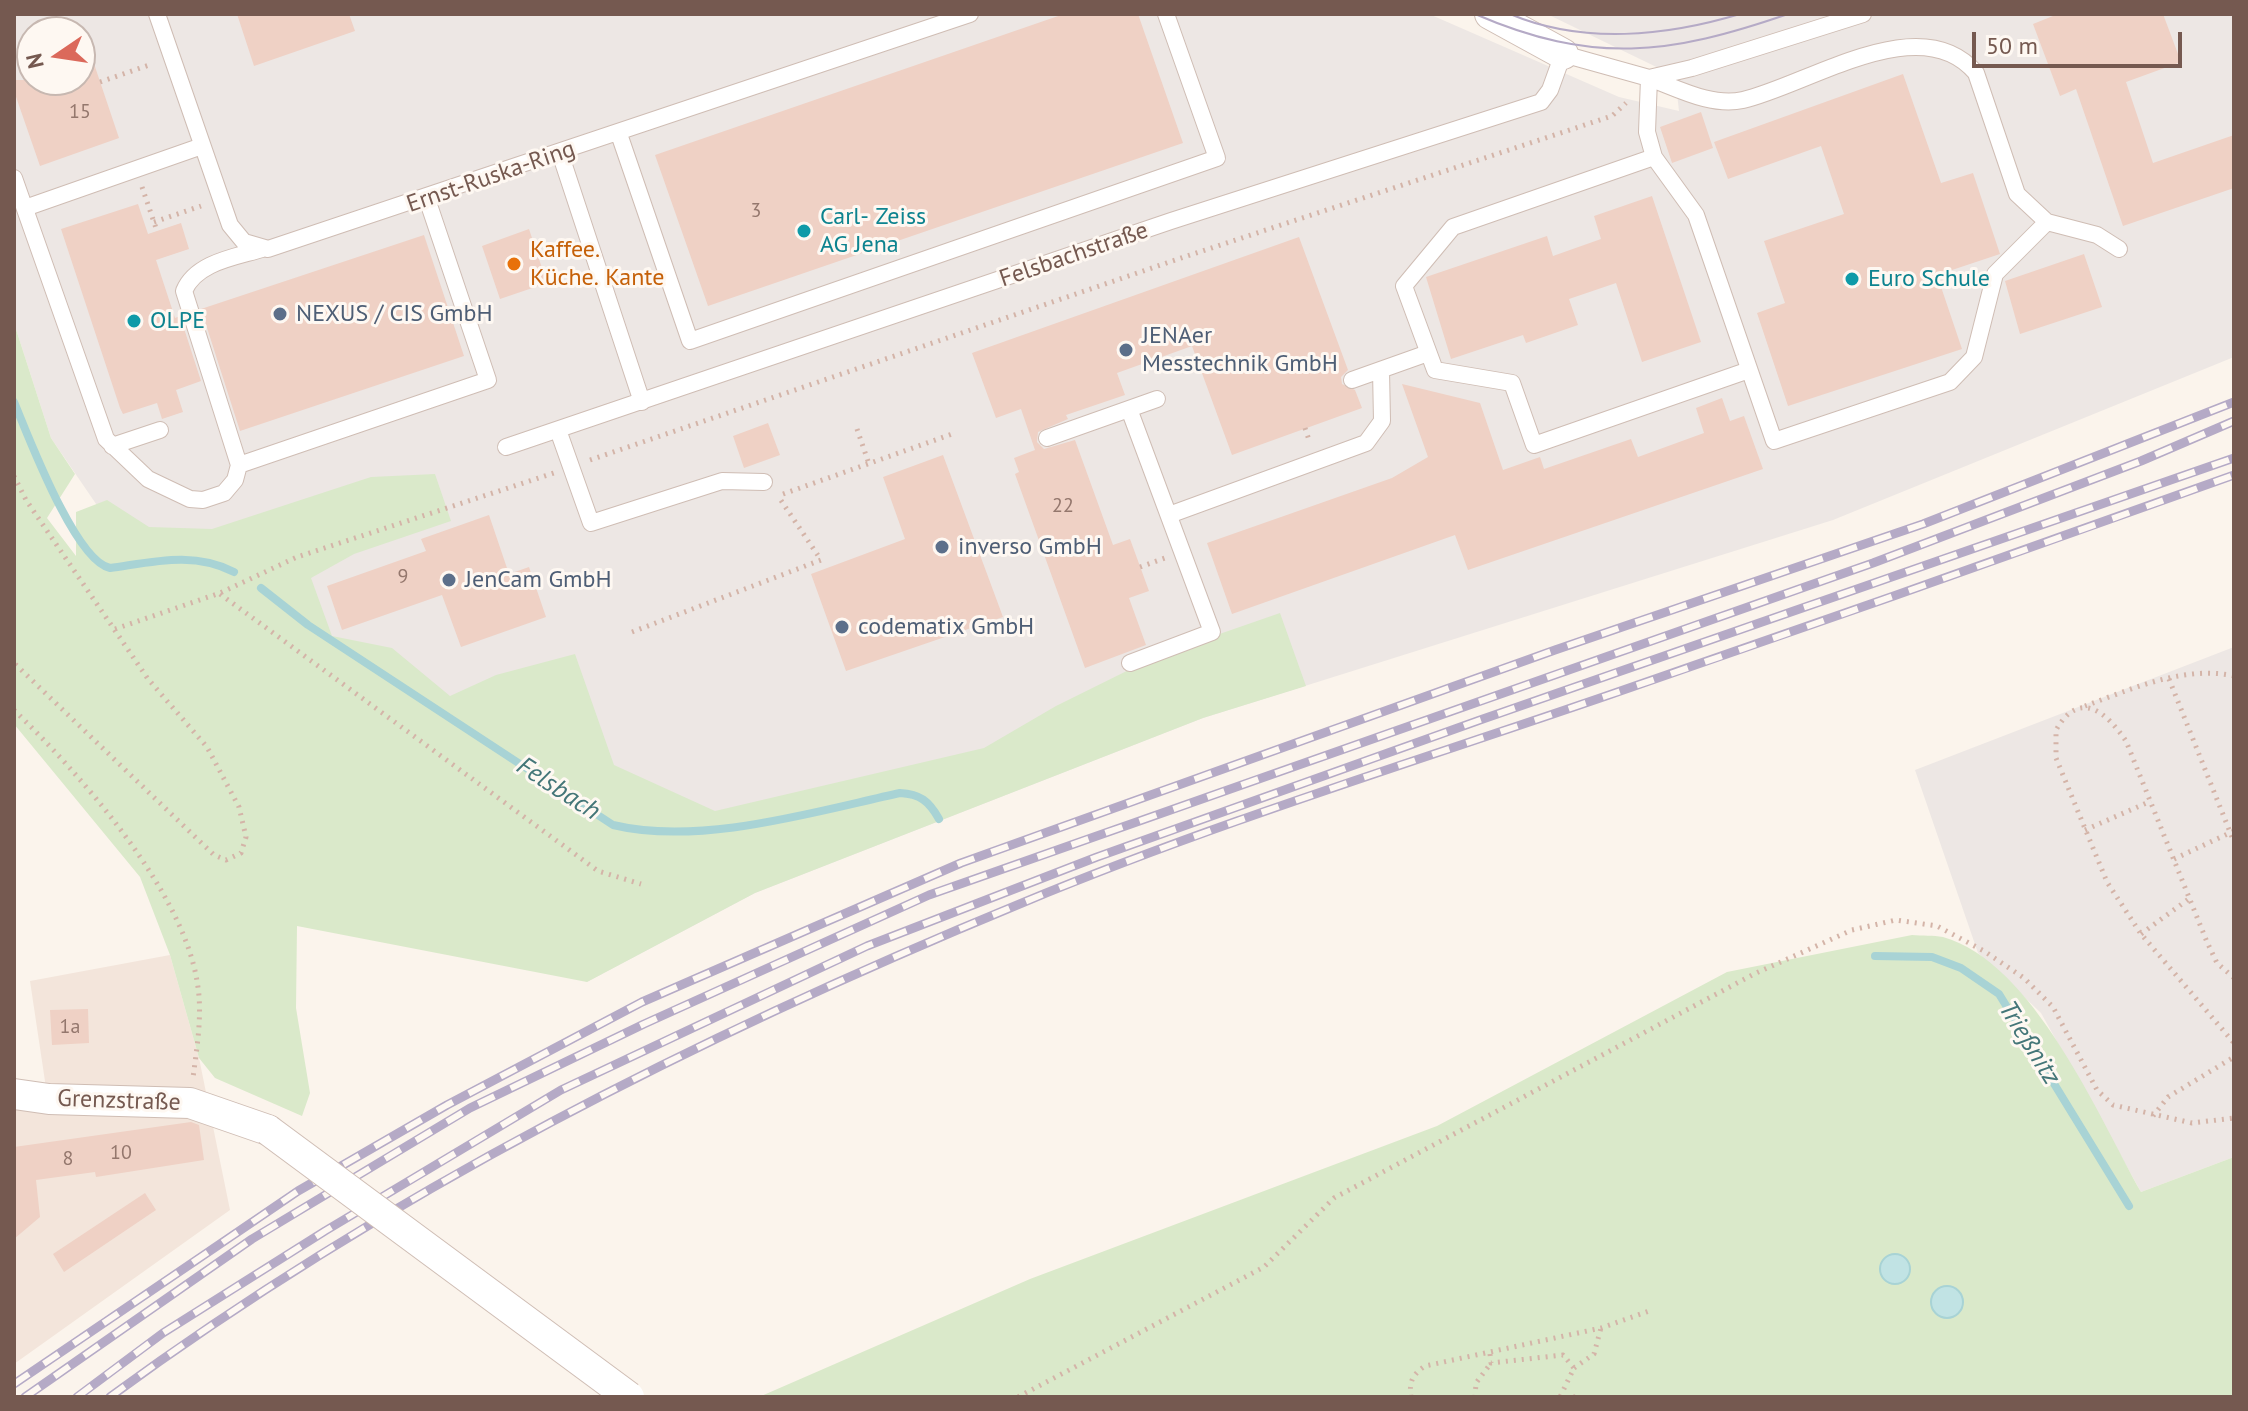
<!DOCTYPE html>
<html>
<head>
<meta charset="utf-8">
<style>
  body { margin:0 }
  #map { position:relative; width:2248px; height:1411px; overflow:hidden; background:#fbf4ec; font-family:"PT Sans",sans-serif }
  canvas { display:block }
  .frame { position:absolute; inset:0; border:16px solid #755950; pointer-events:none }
  .north { position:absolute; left:16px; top:16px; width:80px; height:80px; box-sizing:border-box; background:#fef8f2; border:2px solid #c7b8b1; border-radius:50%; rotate:257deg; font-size:22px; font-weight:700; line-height:32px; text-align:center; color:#755950 }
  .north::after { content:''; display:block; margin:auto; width:28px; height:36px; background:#db695b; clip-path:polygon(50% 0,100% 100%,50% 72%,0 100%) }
  .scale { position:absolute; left:1972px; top:32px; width:210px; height:36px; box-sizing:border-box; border:4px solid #755950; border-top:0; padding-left:10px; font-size:24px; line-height:28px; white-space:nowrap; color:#755950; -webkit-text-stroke:6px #fef8f2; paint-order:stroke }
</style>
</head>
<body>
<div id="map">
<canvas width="2248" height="1411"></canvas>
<div class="frame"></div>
<div class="north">N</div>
<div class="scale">50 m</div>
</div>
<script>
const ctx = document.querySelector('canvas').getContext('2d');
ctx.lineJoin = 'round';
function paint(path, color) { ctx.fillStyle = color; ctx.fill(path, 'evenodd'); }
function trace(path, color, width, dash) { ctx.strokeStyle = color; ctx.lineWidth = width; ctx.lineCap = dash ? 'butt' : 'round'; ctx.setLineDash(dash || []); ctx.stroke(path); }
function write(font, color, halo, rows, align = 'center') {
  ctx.font = font + ' "PT Sans",sans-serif'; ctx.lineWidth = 6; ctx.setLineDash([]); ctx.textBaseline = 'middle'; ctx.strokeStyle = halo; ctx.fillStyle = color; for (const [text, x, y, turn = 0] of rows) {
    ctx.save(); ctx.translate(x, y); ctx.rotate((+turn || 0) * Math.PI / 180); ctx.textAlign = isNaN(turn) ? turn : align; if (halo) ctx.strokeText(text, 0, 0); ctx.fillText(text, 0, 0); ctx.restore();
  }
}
paint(new Path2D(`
  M170,955L199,1058L230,1210L14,1364V1105L49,1108L30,981Z`), '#f3e5db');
paint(new Path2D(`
  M14,14H1429L1619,97L1679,111L1675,76L1547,14H2234V357L1833,520L1203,718L755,893L587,982L297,798L51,438L14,323ZM32,32H80V80H32Z
  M2234,647V1157L2141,1192L2041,1013L1978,953L1915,770Z`), '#ede7e4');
paint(new Path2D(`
  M14,323L51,438L75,474L47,518L76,556V512L107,500L149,527L212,529L371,477L435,474L451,521L354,554L311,578L332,636L392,648L450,696L496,675L575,654L614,765L715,811L984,748L1056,706L1159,655L1280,613L1306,686L1203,718L755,893L587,982L297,926L296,1008L310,1093L302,1116L215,1078L199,1058L170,955L140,877L14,724Z
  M1912,935C1922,936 1933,935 1943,937C2033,962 2098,1115 2141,1192L2234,1157V1397H759L1030,1279L1437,1126L1727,972Z`), '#dae9ca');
const water = new Path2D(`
  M1880 1269a15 15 0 1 1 30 0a15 15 0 1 1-30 0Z
  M1931 1302a16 16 0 1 1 32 0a16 16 0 1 1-32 0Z`);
paint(water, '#c1e3e4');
trace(water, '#a8d3d5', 2);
trace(new Path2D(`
  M14,402C28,435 75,561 110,568C153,562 194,551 234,572
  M261,588L308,625L613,825C700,846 813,812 900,793C920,794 929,801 939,819
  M1875,956L1932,957L1961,968L1999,994L2129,1206`), '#a8d3d5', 8);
paint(new Path2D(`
  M237,14H349L355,31L254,66Z
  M1064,14H1138L1183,143L708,306L655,155Z
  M2058,14H2163L2181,62L2126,82L2153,163L2234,135V188L2123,226L2076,89L2060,96L2033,24Z
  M80,34H84L119,138L40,166L14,91V80H80Z
  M1903,74L1941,183L1973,173L2000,254L1937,275L1962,349L1788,406L1757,313L1785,303L1764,241L1844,214L1821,146L1728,179L1714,142Z
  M1701,112L1713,148L1672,163L1660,127Z
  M1652,196L1701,342L1642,362L1616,283L1569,299L1578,325L1526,343L1523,335L1451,359L1426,277L1547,236L1553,256L1601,239L1594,216Z
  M138,204L148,234L181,223L189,249L156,260L175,318L180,316L201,381L176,390L183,412L162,419L157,403L123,414L120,408L61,229Z
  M529,229L547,283L500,299L482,246Z
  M424,235L464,356L240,431L201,309Z
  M1299,237L1348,370L1341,377L1342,384L1355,390L1362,408L1232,455L1192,346L1117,373L1125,395L1066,415L1068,419L1038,432L1037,442L1044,449L1075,440L1113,545L1130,539L1149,591L1129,598L1146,645L1085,668L1015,474L1019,472L1014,458L1035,450L1021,409L996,418L972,353Z
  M2084,254L2102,307L2020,334L2005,281Z
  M1402,384L1480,403L1503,470L1540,457L1544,469L1631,439L1638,457L1704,433L1696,408L1722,398L1730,421L1744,416L1763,469L1468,570L1455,535L1232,614L1207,543L1392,478L1428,457Z
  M768,423L780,455L744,468L733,436Z
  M943,455L1003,617L846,671L811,574L905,539L883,477Z
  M489,515L509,574L529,567L546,617L461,647L442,595L342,630L327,586L426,551L421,539Z
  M88,1009L89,1043L52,1045L50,1010Z
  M191,1122L199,1125L204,1160L96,1177L95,1172L36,1180L40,1217L14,1239V1147Z
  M145,1193L156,1210L64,1272L53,1254Z`), '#efd1c5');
const service = new Path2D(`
  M157,14L230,225L244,242L268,249L970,14
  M619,134L690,341L1217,158L1166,14
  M560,153L642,402
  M1654,157L1453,227L1404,286L1435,370L1512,383L1534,445L1749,370
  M14,178L106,439L148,479L190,499L203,500L224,493L235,480L239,465L184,291C196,262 236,257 262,249
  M25,208L202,146
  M2047,222L2017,194L1976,73C1921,7 1808,85 1743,100C1711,107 1677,88 1649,78L1647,132L1654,157L1696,215L1774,441L1950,382L1974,357L1995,274L2047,222L2097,235L2119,249
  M1352,380L1428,353
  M1129,409L1212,632L1130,663
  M558,430L591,523L722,481L764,482
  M1047,438L1157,399
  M112,446L160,430
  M506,447L1171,221L1541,102L1550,90L1563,54L1649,78L1692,68L1863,14
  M239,465L488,380L427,199
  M1169,515L1366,443L1382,421L1381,370`);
const minor = new Path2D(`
  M1490,14L1563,54
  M14,1094L49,1099L190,1103L268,1130`);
trace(service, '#cfbdb4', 18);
trace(minor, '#cfbdb4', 32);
trace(new Path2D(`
  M100,82L152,64
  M142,187L157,231
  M154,222L201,206
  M1305,428L1310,443
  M857,429L869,464
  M590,460L1187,256L1612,116L1626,103
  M14,476L26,500L148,679L207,747L239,807L246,837L241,853L226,860L214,855L14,663
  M783,494L955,433
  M1140,567L1165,558
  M220,594L598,871L641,884
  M115,629L220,593L297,557L554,473
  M632,632L821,560L778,496
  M2169,679L2234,842
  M2085,706C2131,689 2185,665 2234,676
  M14,710C79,773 182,889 197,981C203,1013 197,1046 193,1078
  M2085,830L2151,801
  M2174,859L2234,831
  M2141,934L2190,898
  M2234,978L2217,963L2207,942L2126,741C2107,713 2080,688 2056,730V758L2107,882L2141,934L2234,1043
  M2153,1116L2168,1097L2234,1057
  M1490,1354L1491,1363L1563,1355L1574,1368L1560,1397
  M1574,1368L1594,1354L1601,1328
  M1018,1397L1264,1267L1334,1198L1754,974L1852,930L1896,920L1937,926L1984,951L2024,978L2053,1007L2097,1090L2113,1105L2192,1123L2234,1118
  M1411,1397C1409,1382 1412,1375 1425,1366L1601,1328L1652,1310
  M1475,1397L1476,1383L1491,1363
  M1575,1397L1578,1392`), '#d4b4a8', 5, [2, 6]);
trace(service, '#fff', 16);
trace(minor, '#fff', 30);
trace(new Path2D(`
  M1475,14C1593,65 1669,55 1788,14
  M1510,14C1583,45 1667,36 1740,14`), '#b5aac6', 2);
const rail = new Path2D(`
  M14,1384L298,1191L447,1105L642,1002L961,863L1555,650L1923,524L2234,402
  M25,1397L252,1239L470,1108L644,1024L929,895L1873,563L2141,461L2234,421
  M77,1397L163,1333L325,1231L561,1090L867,946L1097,857L1480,720L2234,458
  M110,1397C389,1192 703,1034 1022,903C1212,824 1411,763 1606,696C1816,624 2025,550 2234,475`);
trace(rail, '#b5aac6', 9);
trace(rail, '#fef8f2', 6, [18]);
const minorBridge = new Path2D(`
  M268,1130L629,1397`);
trace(minorBridge, '#cfbdb4', 32, []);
trace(minorBridge, '#fff', 30);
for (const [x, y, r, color] of [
  [804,231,8,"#0f9aa8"],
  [514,264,8,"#e8710a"],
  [1852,279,8,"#0f9aa8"],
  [280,314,8,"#5c6f8a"],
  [134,321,8,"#0f9aa8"],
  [1126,350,8,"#5c6f8a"],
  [942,547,8,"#5c6f8a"],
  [449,580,8,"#5c6f8a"],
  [842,627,8,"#5c6f8a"]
]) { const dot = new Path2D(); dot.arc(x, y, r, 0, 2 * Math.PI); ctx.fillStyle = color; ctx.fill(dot); trace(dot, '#fef8f2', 3); }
write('20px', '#94776d', null, [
  ["15",80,112],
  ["3",756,211],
  ["22",1063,506],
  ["9",403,577],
  ["1a",70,1027],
  ["10",121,1153],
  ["8",68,1159]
]);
write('24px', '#755950', '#fef8f2', [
  ["Ernst-Ruska-Ring",491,177,-19],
  ["Felsbachstraße",1074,255,-19],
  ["Grenzstraße",119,1101,2]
]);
write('24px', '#0d838f', '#fef8f2', [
  ["Carl- Zeiss",820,217],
  ["AG Jena",820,245],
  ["Euro Schule",1868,279],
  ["OLPE",150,321]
], 'left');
write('24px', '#c56008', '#fef8f2', [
  ["Kaffee.",530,250],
  ["Küche. Kante",530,278]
], 'left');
write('24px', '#4e5e75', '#fef8f2', [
  ["NEXUS / CIS GmbH",296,314],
  ["JENAer",1142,336],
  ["Messtechnik GmbH",1142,364],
  ["inverso GmbH",958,547],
  ["JenCam GmbH",465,580],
  ["codematix GmbH",858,627]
], 'left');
write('italic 26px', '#447678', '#fef8f2', [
  ["Felsbach",558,789,33],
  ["Trießnitz",2029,1043,58]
]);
</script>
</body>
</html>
